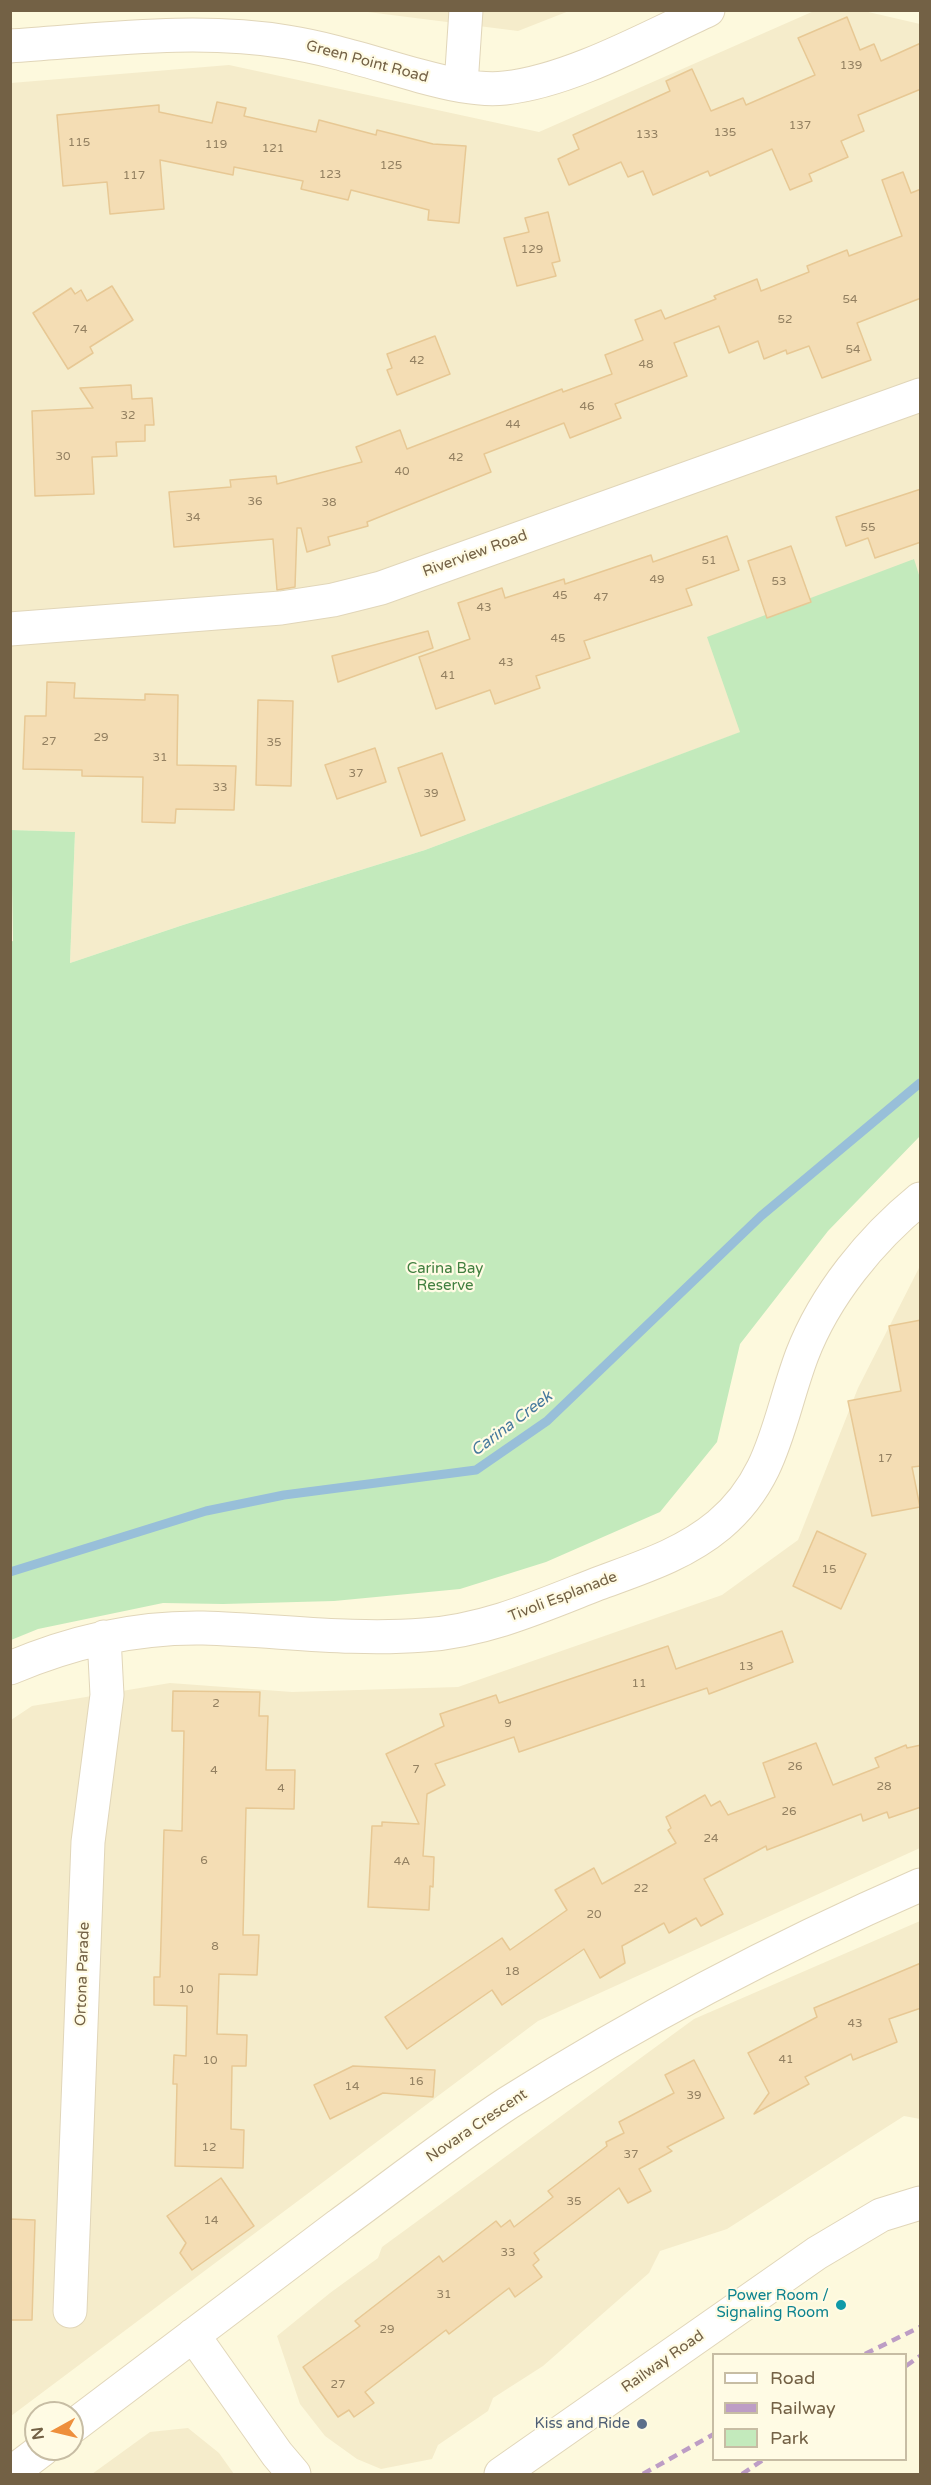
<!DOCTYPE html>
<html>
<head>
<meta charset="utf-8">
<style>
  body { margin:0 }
  #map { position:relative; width:931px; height:2485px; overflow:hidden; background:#fdf9dd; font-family:"Varela Round",sans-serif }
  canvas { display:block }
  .frame { position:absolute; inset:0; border:12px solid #736145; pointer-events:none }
  .legend { position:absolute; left:712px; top:2353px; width:195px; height:108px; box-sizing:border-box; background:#fffbe4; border:2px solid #c7bda4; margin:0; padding:8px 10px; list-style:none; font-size:18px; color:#736145 }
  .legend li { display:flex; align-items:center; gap:12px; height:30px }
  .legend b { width:30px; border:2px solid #c7bda4 }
  .north { position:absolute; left:24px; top:2401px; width:60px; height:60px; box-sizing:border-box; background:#fffbe4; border:2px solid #c7bda4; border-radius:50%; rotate:262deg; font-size:16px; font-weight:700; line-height:24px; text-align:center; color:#736145 }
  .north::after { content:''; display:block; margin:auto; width:21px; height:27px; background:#ee8f3c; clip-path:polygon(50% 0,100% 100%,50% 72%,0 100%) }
</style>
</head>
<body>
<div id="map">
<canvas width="931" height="2485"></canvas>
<div class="frame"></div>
<ul class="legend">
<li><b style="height:8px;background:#fff"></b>Road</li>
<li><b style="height:8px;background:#bd9dc5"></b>Railway</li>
<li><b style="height:16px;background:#c3eabc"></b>Park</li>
</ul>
<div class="north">N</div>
</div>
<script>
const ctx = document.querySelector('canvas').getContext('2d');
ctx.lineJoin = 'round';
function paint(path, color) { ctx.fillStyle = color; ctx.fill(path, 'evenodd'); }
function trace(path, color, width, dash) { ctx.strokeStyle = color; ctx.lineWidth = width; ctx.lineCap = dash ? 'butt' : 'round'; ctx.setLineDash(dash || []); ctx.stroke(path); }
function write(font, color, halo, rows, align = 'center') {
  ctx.font = font + ' "Varela Round",sans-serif'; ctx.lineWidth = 4.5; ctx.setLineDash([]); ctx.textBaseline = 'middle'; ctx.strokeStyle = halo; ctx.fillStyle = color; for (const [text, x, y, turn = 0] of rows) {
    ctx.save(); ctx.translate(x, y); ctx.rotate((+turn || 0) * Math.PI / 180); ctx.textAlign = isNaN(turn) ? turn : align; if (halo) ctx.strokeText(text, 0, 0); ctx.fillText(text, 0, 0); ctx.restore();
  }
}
paint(new Path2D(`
  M360,11H569L518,31Z
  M814,11H864L920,24V578L913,559L741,732L425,850L183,925L70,963L75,832L11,830V83L229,65L539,132Z
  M920,1266V1848L538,2021L11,2416V1720L32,1706L170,1683L292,1692L458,1687L722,1595L798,1540L858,1388Z
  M920,1921V2119L904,2116L727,2229L660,2251L649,2273L543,2366L493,2398L488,2411L438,2445L432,2459L381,2469L357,2459L325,2436L300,2404L277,2336L330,2293L378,2258L382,2247L694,2019Z
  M188,2428L219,2453L234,2474H92L150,2432Z`), '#f5eccb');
paint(new Path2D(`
  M914,559L920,578V1136L828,1231L740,1344L717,1442L660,1512L546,1562L460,1589L334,1601L223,1604L163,1603L38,1629L11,1640L10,942L13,941L11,830L75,832L70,963L183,925L425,850L740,732L707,637Z`), '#c3eabc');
trace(new Path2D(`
  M10,1572L206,1511L284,1495L476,1470L547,1421L761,1216L920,1083`), '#98bfd9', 9);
const building = new Path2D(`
  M847,17L860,50L874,44L881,61L921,43V89L858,115L864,131L841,141L848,157L809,174L812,181L790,190L772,149L710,176L708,171L653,195L643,171L628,177L621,162L569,185L558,159L579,149L573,135L670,91L666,81L692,69L711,111L743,98L746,105L815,75L798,38Z
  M217,102L246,108L244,116L316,132L319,120L376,135L377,130L433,144L466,146L459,223L428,220L429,210L351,190L348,200L301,189L303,181L234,167L233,175L160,160L164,209L110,214L107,182L63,186L57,115L159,105V112L212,123Z
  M903,172L911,193L921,189V298L857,323L871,360L822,378L809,346L787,354L786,350L764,359L758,341L729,353L719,326L674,343L687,376L615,404L621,418L570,438L564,423L484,454L491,472L367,522L368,526L328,537L330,545L307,552L301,528H297L295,587L277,590L273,539L174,547L169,492L231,487L230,480L276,476L277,484L362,462L356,447L400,430L407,449L562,389L563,392L612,374L605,355L643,340L635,320L661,310L665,319L716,299L714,296L757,279L761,291L809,272L807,266L847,250L849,256L902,236L882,180Z
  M548,212L560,261L552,263L556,276L517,286L504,238L529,232L525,218Z
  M112,286L133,320L90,347L93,353L68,369L33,313L71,288L75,294L81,290L87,301Z
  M435,336L450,374L397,395L387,370L392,368L387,354Z
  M131,385L132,399L152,398L154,425H145V441L116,442L117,456L92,457L94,494L35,496L32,411L93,408L80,388Z
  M921,489V542L875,558L868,538L846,546L836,517Z
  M727,536L739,570L686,589L692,605L584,641L590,658L536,676L540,688L495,704L490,690L436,709L419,657L470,639L458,603L502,588L505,598L564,579L565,584L651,555L653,562Z
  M791,546L811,602L767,618L748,561Z
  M428,631L433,648L338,682L332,656Z
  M47,682L75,683L74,698L145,700V694L178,695L177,765L236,766L234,810L176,809L175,823L142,822L143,777L82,776V770L23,769L25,716H46Z
  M258,700L293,701L291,786L256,785Z
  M375,748L386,782L337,799L325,765Z
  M442,753L465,820L421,836L398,768Z
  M921,1320V1466L912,1467L920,1507L872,1516L848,1401L901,1391L889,1326Z
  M817,1531L866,1554L841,1609L793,1586Z
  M782,1631L793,1662L709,1694L707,1688L519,1752L514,1737L435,1764L445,1785L427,1794L423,1856L434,1857L433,1887L430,1886L429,1910L368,1907L372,1826H382V1822L419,1824L386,1754L444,1726L440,1714L496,1695L499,1703L668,1646L676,1669Z
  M173,1691L260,1692L259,1716H268L266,1770H295L294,1809L246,1808L243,1935H259L257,1975L219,1974L217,2034L247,2035L246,2066H232L231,2129L244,2130L243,2168L175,2166L177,2084H173L174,2055L186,2056L187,2006L154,2005V1977H160L164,1830L182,1831L184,1731H172Z
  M816,1743L833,1785L879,1767L875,1758L906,1745L907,1748L921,1745V1807L889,1818L887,1812L863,1821L861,1814L767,1850L766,1846L704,1879L723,1914L701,1926L696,1918L669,1933L664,1923L622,1946L625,1963L600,1978L584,1949L502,2005L492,1990L407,2049L385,2017L502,1938L510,1950L567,1910L555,1890L594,1868L602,1884L676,1843L668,1830L671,1828L666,1817L705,1795L711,1806L720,1801L728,1815L775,1797L763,1763Z
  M921,1963V2008L889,2019L897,2042L853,2060L851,2054L805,2077L809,2084L754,2114L769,2093L748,2053L817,2017L814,2008Z
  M694,2060L724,2118L667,2147L672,2151L639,2169L651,2191L628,2203L619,2188L534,2253L539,2260L533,2265L542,2277L515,2297L509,2288L449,2334L446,2330L365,2392L374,2403L354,2417L349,2410L338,2417L303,2367L360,2326L355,2321L439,2256L443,2262L496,2221L501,2227L510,2220L514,2227L553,2197L548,2191L607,2146L606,2142L624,2133L619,2122L674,2093L665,2075Z
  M353,2066L435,2070L433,2097L383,2093L330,2119L314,2085Z
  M221,2178L254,2226L192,2270L180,2253L186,2243L167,2216Z
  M10,2219L35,2220L32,2320H10Z`);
paint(building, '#f4ddb4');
trace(building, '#e7c894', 1.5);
const minor = new Path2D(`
  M10,46C102,40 196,27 287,42C332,49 376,64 420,76C446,83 477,91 505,88C570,81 647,38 708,10
  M461,85L466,10
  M10,629L281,608L333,600L381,588L920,395
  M10,1668C71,1642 137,1627 203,1628C277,1630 350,1641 424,1635C485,1631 541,1606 597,1584C640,1568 683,1555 719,1525C775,1478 778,1419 802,1355C825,1295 871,1239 920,1199
  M70,2311L88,1842L107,1695L104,1637
  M193,2335L277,2454L294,2474
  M72,2427C161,2359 250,2292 339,2225C395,2184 450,2141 508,2103C639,2020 778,1947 920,1885
  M10,2474L43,2449
  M501,2474L817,2253L881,2215L920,2203`);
trace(minor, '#e1d6b9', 35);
trace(minor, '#fff', 33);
trace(new Path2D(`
  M865,2354L920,2327
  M906,2366L920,2356
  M643,2474L714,2434
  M742,2474L763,2460`), '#bd9dc5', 4.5, [9, 6]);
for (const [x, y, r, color] of [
  [841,2305,6,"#0f9aa8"],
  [642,2424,6,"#5c6f8a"]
]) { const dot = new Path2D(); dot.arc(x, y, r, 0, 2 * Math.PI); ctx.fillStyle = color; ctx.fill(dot); trace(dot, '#fffbe4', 2); }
write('12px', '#938061', null, [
  ["139",851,66],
  ["137",800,126],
  ["135",725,133],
  ["133",647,135],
  ["115",79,143],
  ["119",216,145],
  ["121",273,149],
  ["125",391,166],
  ["123",330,175],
  ["117",134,176],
  ["129",532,250],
  ["54",850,300],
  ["52",785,320],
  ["74",80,330],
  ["54",853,350],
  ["42",417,361],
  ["48",646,365],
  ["46",587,407],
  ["32",128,416],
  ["44",513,425],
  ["30",63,457],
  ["42",456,458],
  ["40",402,472],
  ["36",255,502],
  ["38",329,503],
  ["34",193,518],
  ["55",868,528],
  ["51",709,561],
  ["49",657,580],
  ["53",779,582],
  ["45",560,596],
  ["47",601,598],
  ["43",484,608],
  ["45",558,639],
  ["43",506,663],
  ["41",448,676],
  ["29",101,738],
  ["27",49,742],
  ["35",274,743],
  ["31",160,758],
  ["37",356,774],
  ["33",220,788],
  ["39",431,794],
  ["17",885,1459],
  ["15",829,1570],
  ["13",746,1667],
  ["11",639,1684],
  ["2",216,1704],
  ["9",508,1724],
  ["26",795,1767],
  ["7",416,1770],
  ["4",214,1771],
  ["28",884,1787],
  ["4",281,1789],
  ["26",789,1812],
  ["24",711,1839],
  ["6",204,1861],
  ["4A",402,1862],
  ["22",641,1889],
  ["20",594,1915],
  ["8",215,1947],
  ["18",512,1972],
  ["10",186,1990],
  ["43",855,2024],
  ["41",786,2060],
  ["10",210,2061],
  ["16",416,2082],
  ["14",352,2087],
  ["39",694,2096],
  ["12",209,2148],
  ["37",631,2155],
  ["35",574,2202],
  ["14",211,2221],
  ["33",508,2253],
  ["31",444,2295],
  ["29",387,2330],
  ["27",338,2385]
]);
write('15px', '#736145', '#fffbe4', [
  ["Green Point Road",367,62,15],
  ["Riverview Road",475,554,-20],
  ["Tivoli Esplanade",563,1597,-21],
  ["Ortona Parade",83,1974,-88],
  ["Novara Crescent",477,2126,-34],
  ["Railway Road",663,2362,-35]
]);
write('15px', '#428040', '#fffbe4', [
  ["Carina Bay",445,1269],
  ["Reserve",445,1286]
]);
write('15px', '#0d838f', '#fffbe4', [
  ["Power Room /",829,2296],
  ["Signaling Room",829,2313]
], 'right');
write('15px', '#4e5e75', '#fffbe4', [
  ["Kiss and Ride",630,2424]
], 'right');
write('italic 16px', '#46799d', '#fffbe4', [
  ["Carina Creek",512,1424,-37]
]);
</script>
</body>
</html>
